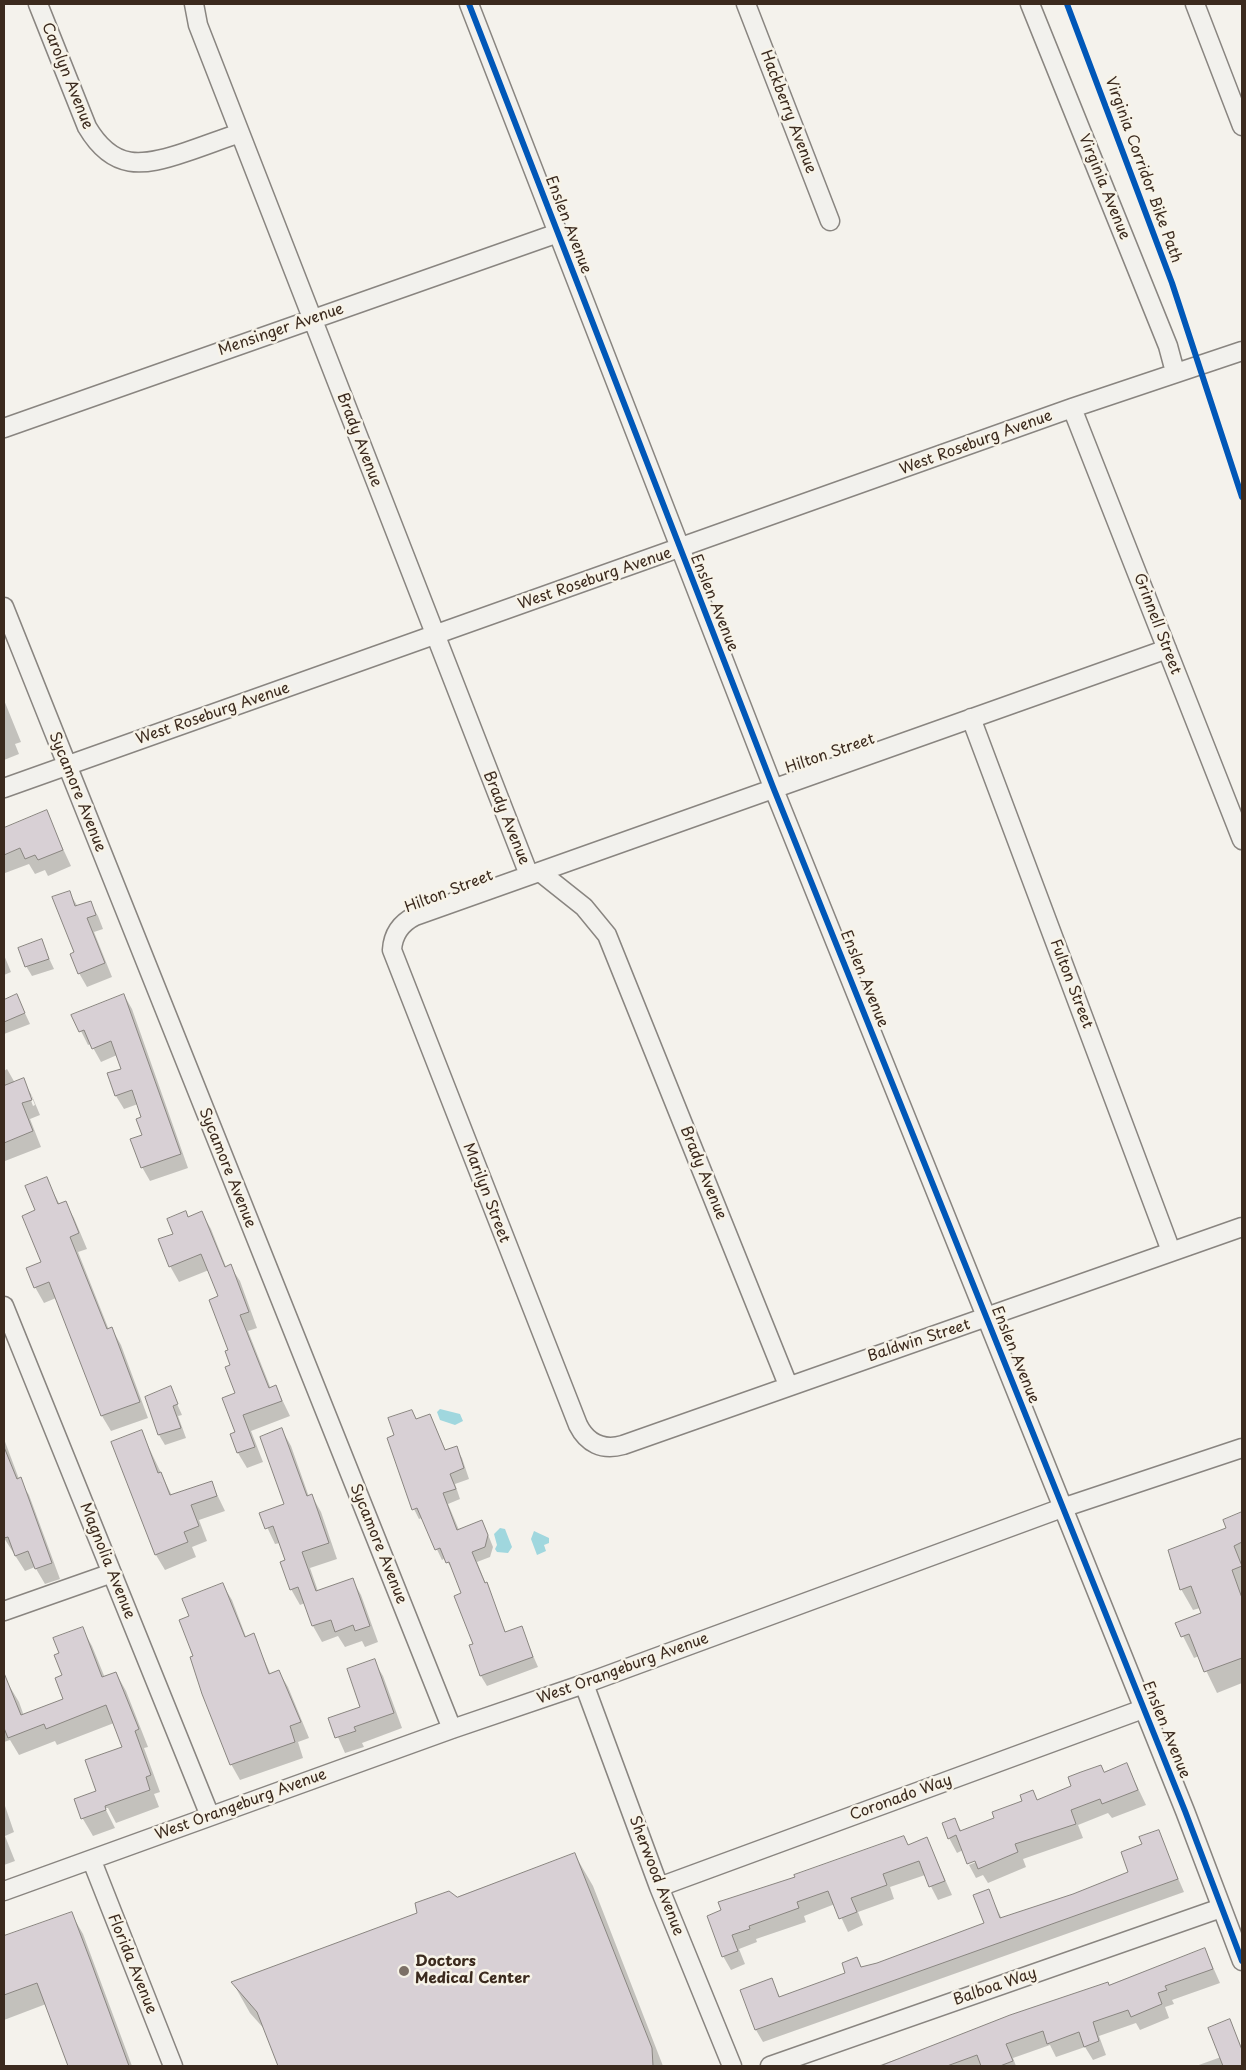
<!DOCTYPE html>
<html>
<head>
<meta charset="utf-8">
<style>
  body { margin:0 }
  #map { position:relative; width:1246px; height:2070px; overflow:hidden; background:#f4f2ec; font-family:"Playpen Sans",sans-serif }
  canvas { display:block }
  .frame { position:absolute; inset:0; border:5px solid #3b2a1e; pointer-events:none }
</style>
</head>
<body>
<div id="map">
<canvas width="1246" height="2070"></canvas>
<div class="frame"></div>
</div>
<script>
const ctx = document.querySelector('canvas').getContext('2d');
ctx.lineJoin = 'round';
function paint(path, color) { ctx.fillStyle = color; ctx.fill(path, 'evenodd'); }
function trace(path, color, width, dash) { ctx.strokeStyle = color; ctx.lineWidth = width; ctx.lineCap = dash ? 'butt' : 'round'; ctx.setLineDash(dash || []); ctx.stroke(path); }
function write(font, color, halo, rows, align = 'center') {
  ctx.font = font + ' "Playpen Sans",sans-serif'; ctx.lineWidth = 5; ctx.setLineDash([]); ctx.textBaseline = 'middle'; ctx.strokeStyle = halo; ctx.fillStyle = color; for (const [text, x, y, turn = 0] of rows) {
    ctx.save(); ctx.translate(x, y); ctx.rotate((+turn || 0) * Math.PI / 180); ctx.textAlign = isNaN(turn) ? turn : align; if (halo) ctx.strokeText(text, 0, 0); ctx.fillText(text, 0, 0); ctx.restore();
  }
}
paint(new Path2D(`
  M440,1409L460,1414L463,1421L455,1425L440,1420L437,1412Z
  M500,1528L505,1529L512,1547L508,1553L497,1552L495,1549L497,1545L494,1534Z
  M534,1531L549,1538V1543L544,1545L546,1551L537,1555L531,1539Z`), '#a0d7de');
paint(new Path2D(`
  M4,700L21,742L15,744L19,754L4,760Z
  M46,812L71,866L48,876L45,870L35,874L29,864L5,873L4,829Z
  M69,892L78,907L90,903L98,916L103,929L94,932L112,977L87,987L79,973Z
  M41,941L54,969L32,976L26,966Z
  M4,955L11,972L4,975Z
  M124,995L132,1009L188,1168L150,1181L142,1167L143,1118L138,1104L124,1109L116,1096L122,1069L117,1055L101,1062L91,1044L88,1045L73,1015Z
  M17,996L30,1024L4,1034V1001Z
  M7,1069L15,1083L23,1080L32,1096L40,1115L30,1119L41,1147L5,1161L4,1071ZM29,1095H31L35,1105L33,1106Z
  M46,1179L60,1205L65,1202L74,1218L87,1249L78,1252L109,1330L112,1329L121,1345L148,1418L111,1431L102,1416L56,1298L44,1303L35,1287L43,1263L37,1211Z
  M186,1213L189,1218L202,1213L211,1229L226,1267L230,1266L240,1281L257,1328L248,1331L271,1389L276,1387L290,1416L251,1431L263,1462L247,1468L238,1453L236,1393L219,1297L209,1270L179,1282L170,1266L174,1235Z
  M170,1388L182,1415L178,1416L186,1438L165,1445L159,1435L147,1397Z
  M412,1411L417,1420L430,1415L446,1451L456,1448L462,1458L469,1479L455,1484L460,1499L448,1504L459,1530L482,1521L487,1532L493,1547L490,1557L477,1562L506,1633L521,1628L538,1667L487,1686L481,1676L462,1594L454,1572L445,1558L442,1560L422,1518L419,1519L414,1509Z
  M282,1430L291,1446L309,1497L312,1496L321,1512L337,1559L310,1568L318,1591L352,1579L361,1595L378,1642L365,1647L362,1641L345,1647L338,1636L322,1642L313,1626L305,1603L300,1605L291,1589L287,1561L280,1543L275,1544L261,1514L286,1505Z
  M141,1431L172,1496L211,1482L225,1511L199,1520L207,1541L192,1547L196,1557L165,1570L156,1555Z
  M4,1439L19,1479L29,1495L60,1579L45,1584L35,1567L25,1571L4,1538V1513L7,1511L4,1502Z
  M1242,1514V1683L1217,1693L1199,1656L1194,1658L1177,1624L1203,1614L1200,1608L1193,1610L1181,1589L1228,1529L1225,1520Z
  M223,1585L232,1600L246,1637L253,1635L271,1675L279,1672L288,1687L309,1738L298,1742L303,1758L240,1780L231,1764L195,1657L191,1617Z
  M82,1628L92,1646L105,1678L116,1673L126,1691L148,1747L144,1748L160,1792L154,1794L159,1807L116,1823L108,1808H105L115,1828L93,1836L83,1819L76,1799L98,1791L124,1747L114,1723L57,1745L55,1741L19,1755L10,1740L4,1742V1677L19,1702L24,1716L64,1700L60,1654Z
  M374,1661L383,1676L402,1728L362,1743L364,1747L345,1753L330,1719L362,1707Z
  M1127,1765L1146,1805L1112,1818L1108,1813L1078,1825L1083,1838L1023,1859L1026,1867L988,1883L983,1875L976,1878L969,1865L981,1860L980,1858L968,1862V1864L963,1850L957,1853L949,1838L954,1819L962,1832L996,1818L1024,1802L1033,1792L1038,1801Z
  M4,1803L14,1832L5,1836L15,1861L4,1865Z
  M1158,1831L1184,1892L763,2042L756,2030L771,1980L780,1997L847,1974L857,1959L862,1968L878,1964L985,1924L988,1891L1002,1919L1073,1896L1130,1873L1143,1845Z
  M927,1839L952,1895L938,1900L925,1875L890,1887L894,1899L858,1912L863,1925L848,1932L835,1904L804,1916L806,1922L756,1939L757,1942L739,1949L745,1964L731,1970L723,1956L708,1916Z
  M575,1855L593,1886L663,2066H279L266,2031L250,2013L233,1983Z
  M71,1913L83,1934L132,2066H69L46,2004L4,2020V1938Z
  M1205,1949L1220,1983L1172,2000L1174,2004L1165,2007L1169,2018L1140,2030L1136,2023L1099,2036L1106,2055L1093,2060L1085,2047L1056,2057L1050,2045L1013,2058L1016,2066H877L1109,1986Z
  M1229,2021L1242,2048V2066H1196L1221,2057Z`), '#0003');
const building = new Path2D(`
  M47,810L63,850L38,860L35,855L25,859L20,848L4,855V828Z
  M70,891L75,906L91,901L96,915L87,918L105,963L78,974L70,954L74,952L52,897Z
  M42,939L49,959L25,967L18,948Z
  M17,994L25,1013L4,1022V1000Z
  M124,994L181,1154L141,1168L130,1139L142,1135L136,1119L141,1117L132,1090L115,1096L107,1073L121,1069L111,1041L92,1049L84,1030L79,1032L71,1015Z
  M24,1078L32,1100L22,1103L33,1131L4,1143V1086Z
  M47,1177L58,1204L66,1201L79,1233L70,1237L107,1329L112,1327L140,1402L101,1416L49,1282L34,1288L26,1268L41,1262L22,1216L35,1210L25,1186Z
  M186,1211L188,1217L202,1211L225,1267L231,1264L249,1312L240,1315L269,1388L276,1385L282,1401L243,1415L255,1447L237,1453L230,1434L235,1432L222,1398L235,1393L225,1367L230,1365L225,1351L228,1350L209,1300L218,1296L201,1254L169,1267L158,1239L173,1234L167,1219Z
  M171,1386L178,1404L173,1406L181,1428L158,1435L145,1397Z
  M412,1410L416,1419L430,1414L445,1450L457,1446L464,1468L450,1474L456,1489L443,1493L457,1530L482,1520L488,1535L485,1547L472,1552L485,1583L487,1582L505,1632L522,1626L533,1657L480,1676L469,1645L473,1644L454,1596L461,1593L449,1562L446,1563L440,1548L435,1550L417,1508L412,1510L387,1438L394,1435L388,1418Z
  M282,1428L307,1496L312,1494L329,1543L302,1552L316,1591L353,1578L370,1626L355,1631L353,1625L335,1632L331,1620L312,1626L298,1587L290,1590L280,1562L285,1560L273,1526L265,1529L259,1513L284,1504L260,1437Z
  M142,1430L158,1473L161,1472L170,1495L212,1481L217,1496L191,1505L199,1526L184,1532L188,1542L155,1555L111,1442Z
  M4,1447L17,1479L21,1477L52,1563L35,1569L28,1551L15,1556L8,1537L4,1538Z
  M1242,1512V1542L1234,1546L1242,1566L1232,1570L1242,1598V1658L1204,1672L1189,1634L1181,1637L1175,1623L1201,1613L1191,1586L1180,1590L1168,1550L1226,1528L1223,1520Z
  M223,1583L245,1637L254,1633L269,1674L279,1670L301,1722L290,1726L295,1742L230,1765L202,1694L190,1657L193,1656L179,1620L189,1616L182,1599Z
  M83,1627L102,1677L116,1672L139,1729L135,1731L151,1775L146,1777L150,1790L105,1806L106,1810L81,1819L74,1799L96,1791L85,1760L122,1747L106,1705L46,1729L44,1724L8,1738L4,1728V1673L21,1715L63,1699L55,1678L62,1675L54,1655L59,1653L53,1638Z
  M375,1659L394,1713L354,1727L356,1731L335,1738L328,1718L360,1707L347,1669Z
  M1127,1763L1138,1790L1102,1804L1100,1799L1071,1810L1076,1824L1015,1844L1018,1852L978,1869L975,1861L967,1864L956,1835L948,1839L942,1823L955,1818L960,1831L994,1818L992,1812L1022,1801L1020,1795L1033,1790L1037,1800L1071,1786L1068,1777L1081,1772L1101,1765L1104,1772Z
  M1159,1830L1178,1879L755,2030L740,1990L772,1978L779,1997L845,1973L842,1963L857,1957L861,1967L877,1963L984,1923L973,1895L989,1889L1000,1918L1073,1894L1128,1872L1121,1852L1142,1844L1139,1837Z
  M904,1836L908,1845L927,1837L945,1881L929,1887L919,1861L883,1874L887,1885L851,1898L857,1912L839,1919L828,1891L797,1902L799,1908L749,1926L750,1929L732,1935L738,1951L722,1957L707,1916L721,1910L718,1902L795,1877L794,1875Z
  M575,1853L652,2048L653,2066H278L257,2012L231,1982L417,1913L415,1903L449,1891L457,1897Z
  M72,1912L91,1962L129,2066H68L37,1983L4,1995V1936Z
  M1205,1948L1213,1969L1165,1986L1167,1990L1158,1993L1162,2004L1131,2017L1128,2010L1093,2022L1099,2041L1084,2047L1079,2032L1047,2044L1043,2031L1006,2044L1013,2061L1000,2066H981L977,2055L947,2066H880L1010,2015L1108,1982L1109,1985Z
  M1230,2019L1242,2050V2066H1223L1208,2028Z`);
paint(building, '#d8d0d5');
trace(building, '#898580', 1);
const minor = new Path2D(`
  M38,4L87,127C113,171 142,167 186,152C204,146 222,139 240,133
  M194,4L198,25L529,875
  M469,4L773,787L1185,1811L1242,1961
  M746,4L830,221
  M1030,4L1168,346L1175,372
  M1195,4L1242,126
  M1072,408L1242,840
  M4,428L558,233
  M4,607L452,1729
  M1167,649L415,916C401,923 393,934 392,950L578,1425C587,1443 602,1451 623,1445L1242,1227
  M971,718L1171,1251
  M4,788L1072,408L1242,351
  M540,872L584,907L607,935L788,1385
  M4,1306L210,1816
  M4,1611L112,1573
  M584,1684L659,1887L732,2066
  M92,1861L173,2066
  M659,1887L1143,1709
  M4,1891L452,1729L584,1684L1062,1508L1242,1448
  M770,2066L1221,1908`);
trace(minor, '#898580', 21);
trace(minor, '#f2f1ed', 18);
trace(new Path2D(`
  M469,4L773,787L1185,1811L1242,1961
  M1067,4L1172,283L1242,497`), '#0057b8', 6);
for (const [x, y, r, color] of [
  [404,1971,6,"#7c7066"]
]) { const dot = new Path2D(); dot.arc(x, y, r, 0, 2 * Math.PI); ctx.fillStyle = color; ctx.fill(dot); trace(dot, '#f7f3e8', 2); }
write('15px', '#3b2a1e', '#f7f3e8', [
  ["Carolyn Avenue",67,76,68],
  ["Hackberry Avenue",788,112,69],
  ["Virginia Corridor Bike Path",1143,170,70],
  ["Virginia Avenue",1104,187,68],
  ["Enslen Avenue",568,225,69],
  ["Mensinger Avenue",281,330,-19],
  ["Brady Avenue",359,440,69],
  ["West Roseburg Avenue",976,443,-20],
  ["West Roseburg Avenue",595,579,-19],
  ["Enslen Avenue",714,603,68],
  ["Grinnell Street",1157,624,69],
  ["West Roseburg Avenue",213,714,-19],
  ["Hilton Street",830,754,-19],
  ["Sycamore Avenue",77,792,68],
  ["Brady Avenue",506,818,68],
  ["Hilton Street",449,892,-21],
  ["Enslen Avenue",864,979,68],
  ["Fulton Street",1071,984,69],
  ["Sycamore Avenue",227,1168,68],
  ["Brady Avenue",703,1173,68],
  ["Marilyn Street",486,1193,69],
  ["Baldwin Street",919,1341,-18],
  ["Enslen Avenue",1015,1355,68],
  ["Sycamore Avenue",378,1544,68],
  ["Magnolia Avenue",107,1561,68],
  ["West Orangeburg Avenue",623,1669,-20],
  ["Enslen Avenue",1166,1730,68],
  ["Coronado Way",901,1798,-20],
  ["West Orangeburg Avenue",241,1805,-20],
  ["Sherwood Avenue",656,1876,69],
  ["Florida Avenue",132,1964,68],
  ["Balboa Way",995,1987,-19]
]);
write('bold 15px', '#3b2a1e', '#f7f3e8', [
  ["Doctors",415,1962],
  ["Medical Center",415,1979]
], 'left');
</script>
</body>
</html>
